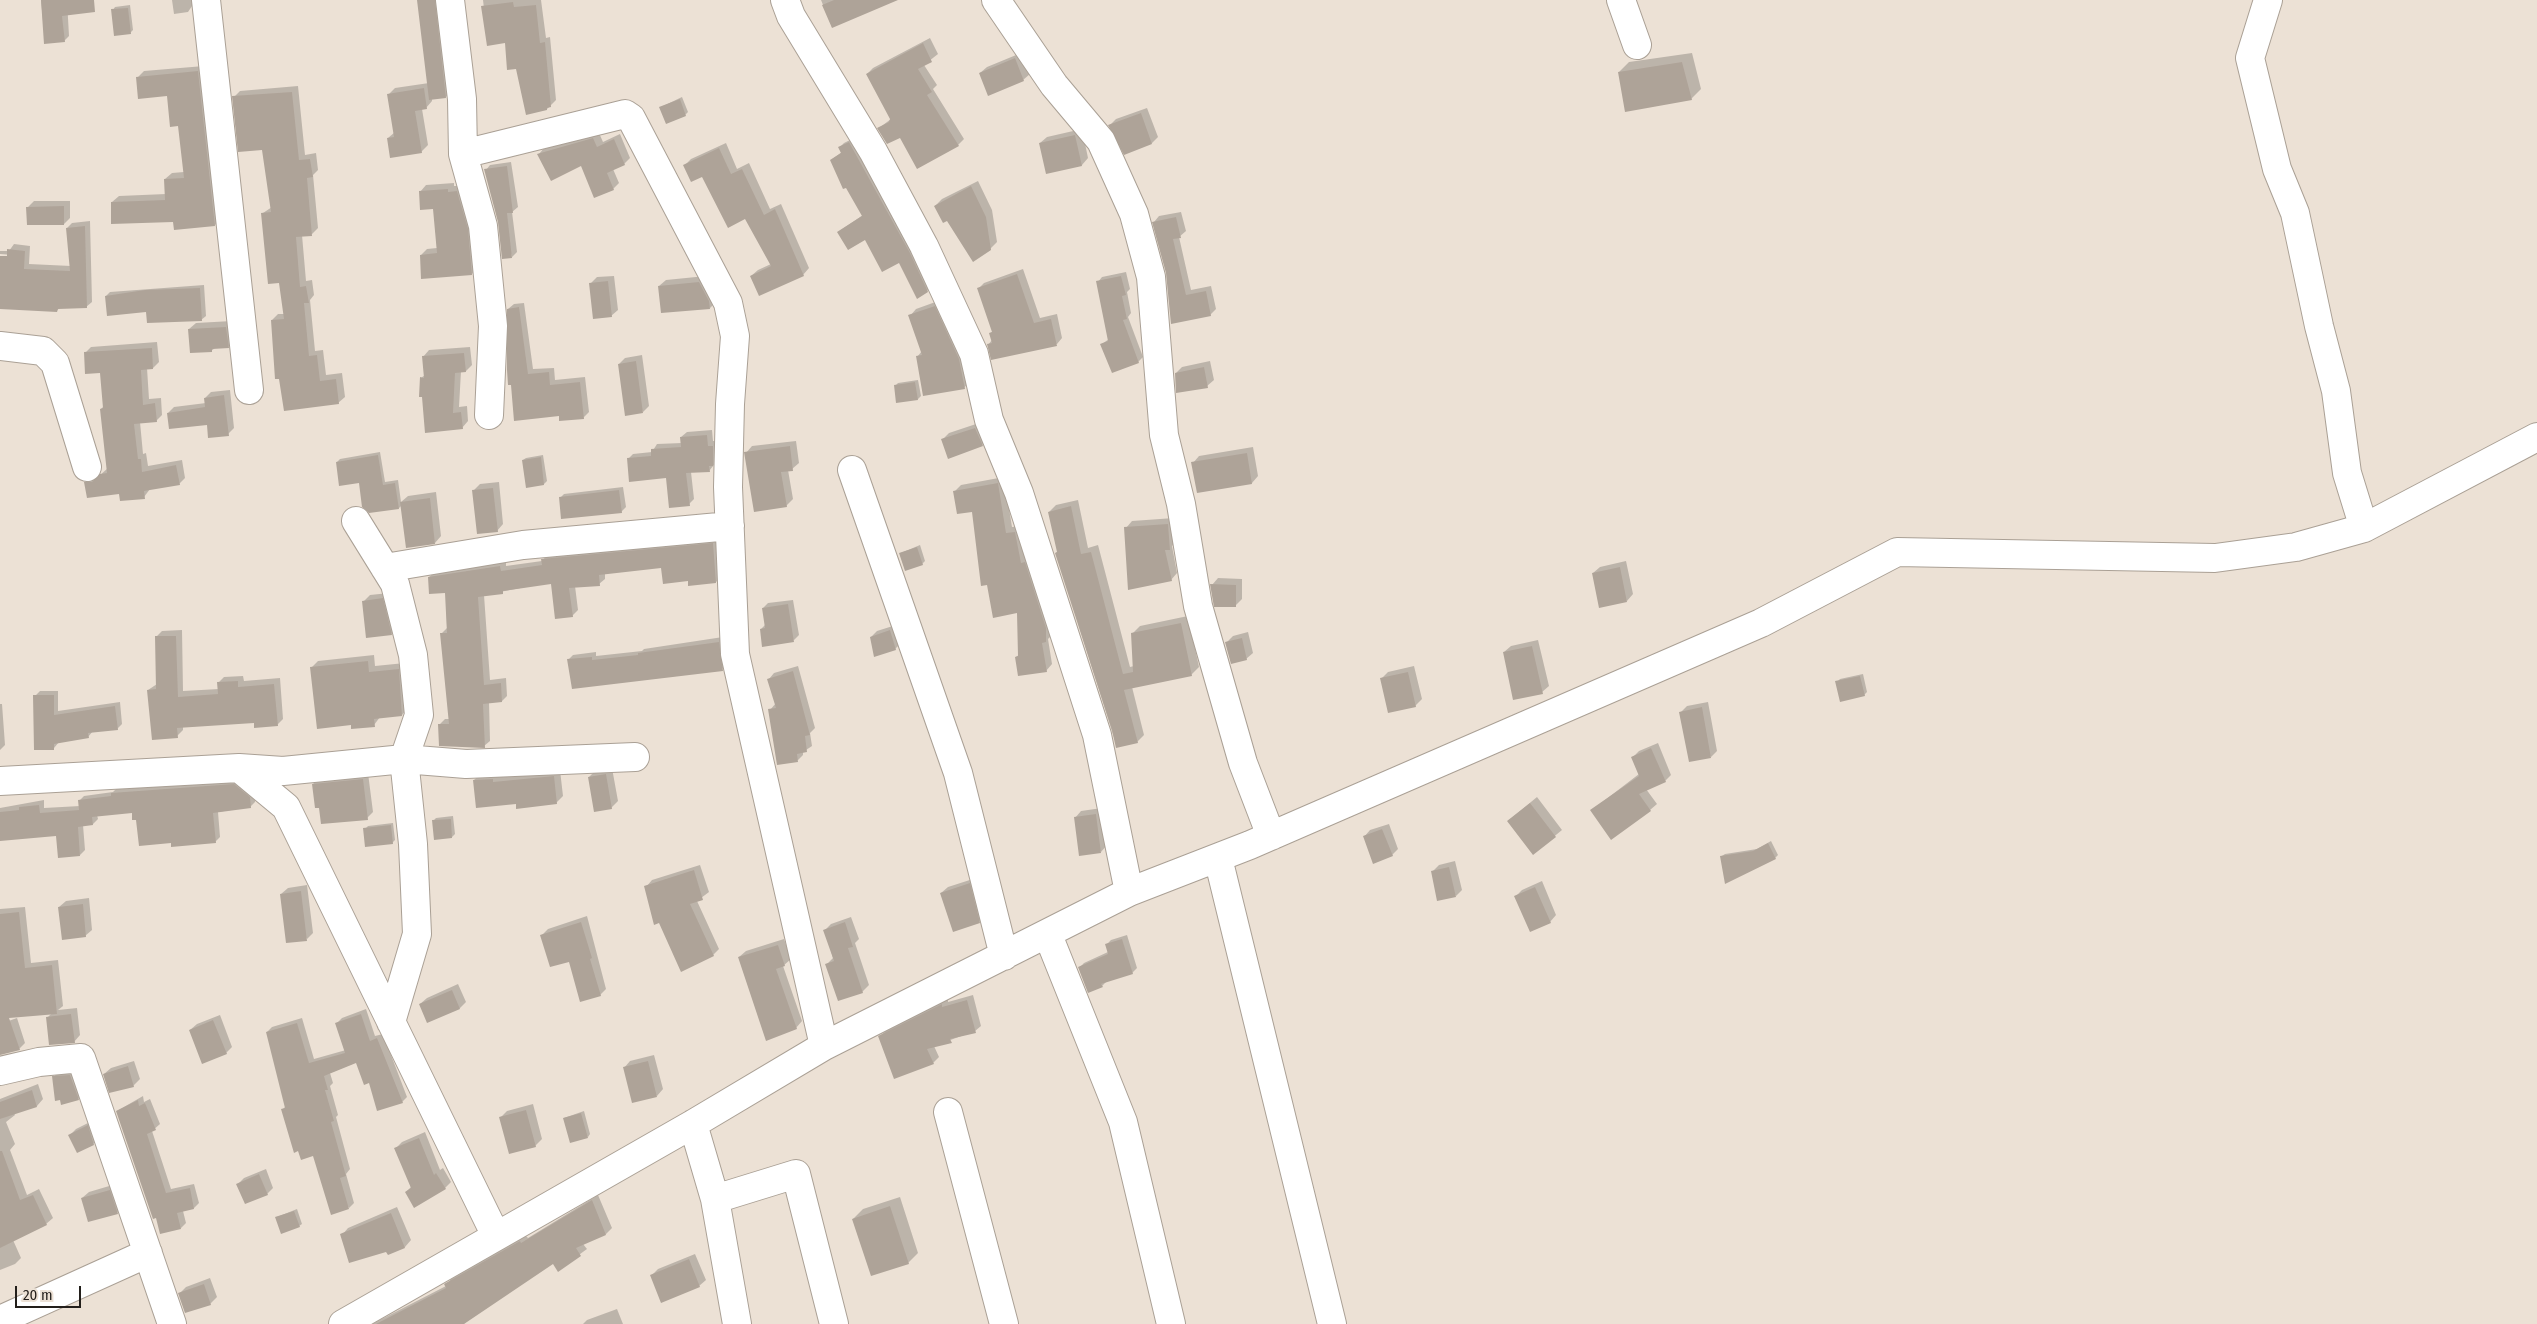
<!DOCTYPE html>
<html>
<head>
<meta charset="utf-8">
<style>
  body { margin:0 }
  #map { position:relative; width:2537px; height:1324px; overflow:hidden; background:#ece1d5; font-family:"Fira Sans Condensed",sans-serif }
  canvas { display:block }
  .scale { position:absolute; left:15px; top:1286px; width:66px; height:22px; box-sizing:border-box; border:2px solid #231f1b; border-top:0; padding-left:6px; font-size:15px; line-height:18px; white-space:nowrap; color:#231f1b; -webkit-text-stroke:4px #ece1d5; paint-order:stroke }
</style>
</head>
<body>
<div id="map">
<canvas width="2537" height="1324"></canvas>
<div class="scale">20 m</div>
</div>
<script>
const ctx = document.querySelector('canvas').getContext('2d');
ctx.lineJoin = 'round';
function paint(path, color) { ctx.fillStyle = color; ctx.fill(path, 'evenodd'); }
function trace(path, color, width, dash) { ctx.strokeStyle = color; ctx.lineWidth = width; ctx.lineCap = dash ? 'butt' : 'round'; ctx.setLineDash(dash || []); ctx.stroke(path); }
paint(new Path2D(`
  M41,0H67L69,36L64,41L45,43Z
  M172,0H196L188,12L174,14Z
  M418,0H440L451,91L446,97L432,98V101L426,108L422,109L428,145L421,152L388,138L395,132L389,94L395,88L429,83Z
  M483,0H541L546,38L550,37L556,100L547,109L517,68L506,42L488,44Z
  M821,0H885L832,27Z
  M130,5L133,30L130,33L113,10L115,7Z
  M930,38L938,54L924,65L937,85L933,89L964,139L958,145L901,136L879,128L891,119L867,74L873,68Z
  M1021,53L1030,74L1023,80L980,73L987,67Z
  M1692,53L1701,89L1691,99L1619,72L1629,62Z
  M204,66L221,219L215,225L174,221L112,202L119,196L166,194L165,179L172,173L184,172L179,125L168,95L137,78L144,71Z
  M298,86L305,155L316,153L318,170L313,175L318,228L312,234L302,235L306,281L312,280L314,295L310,300L315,351L323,350L326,375L342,373L345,397L338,403L285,410L272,320L278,314H285L281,281L263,213L272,207L264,148L234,97L240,91Z
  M682,97L688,112L685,115L661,107Z
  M1147,108L1158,137L1152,143L1125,153L1110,125L1116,119Z
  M1082,129L1088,158L1082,165L1047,172L1040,143L1047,137Z
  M599,133L603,142L620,134L630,158L624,164L613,169L619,183L613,189L582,164L539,154L544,148Z
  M854,138L932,286L927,291L900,261L866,238L838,232L863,215L831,160L842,152L839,148L844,143Z
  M726,143L737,169L749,163L770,209L781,204L809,268L803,275L751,276L758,270L771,264L746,217L703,175L685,165L691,159Z
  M511,162L518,207L512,212L517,252L512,257L486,170L490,165Z
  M978,181L992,210L997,242L990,249L947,220L935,206L942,199Z
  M454,183V186H463L478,267L472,274L421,255L427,249L437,248L434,208L420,192L426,185Z
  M34,201H70V218L64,224L28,207Z
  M1181,212L1186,231L1179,237L1191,290L1211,286L1216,309L1210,315L1172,323L1167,273L1154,222L1159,216Z
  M90,221L92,302L86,307L60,308L57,310L0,307V257L13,258V255L0,254V251H9L14,244L30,246L29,264L71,266L67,228L72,223Z
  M1023,269L1040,318L1057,314L1062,338L1057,344L988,345L992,340L991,333L993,331L978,289L984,283Z
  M1126,272L1130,289L1127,292L1131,313L1128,317L1143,357L1138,362L1102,344L1109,339L1098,282L1102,277Z
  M614,276L618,310L611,316L591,283L597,277Z
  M706,276L716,302L710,308L659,286L666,280Z
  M204,285L206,316L201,320L147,311L106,296L110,292Z
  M941,300L970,381L964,388L917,357L922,351L910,316L916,309Z
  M524,303L533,369L554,368L555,380L585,377L589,412L583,418L560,415L515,420L508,309L514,304Z
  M232,321L234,341L228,347L215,348L211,351L189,329L196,323Z
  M157,342L159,362L153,368H147L149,399L161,398L162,415L156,421L140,422L143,454L146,453L148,466L182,460L185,478L179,484L150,489L144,497L86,483L92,477L99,476L108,468L101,409L104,406L102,372L85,353L91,347Z
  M470,347L472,365L466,371H461L459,407L467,406L468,421L462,428L421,378L425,375L423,357L429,350Z
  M642,355L649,406L643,412L619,364L625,358Z
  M1210,361L1214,380L1207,386L1176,373L1182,367Z
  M918,380L921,396L918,399L897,402L895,386L898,383Z
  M230,390L234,428L228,434L208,424L168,413L174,407L206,403L205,398L211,392Z
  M982,422L989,439L982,445L942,440L949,433Z
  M712,430L713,441H718V460L709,471L691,472L694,499L689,504L667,477L628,459L633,454L652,452L657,444L682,443L681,437L687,432Z
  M796,441L799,463L792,469L788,470L793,499L786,506L746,453L752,446Z
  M1253,447L1258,476L1252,483L1198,492L1193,463L1199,456Z
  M380,452L385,482L398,480L401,502L408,496L436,492L441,536L435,543L402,505L399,508L370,512L360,481L337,462L340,459Z
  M543,455L547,481L544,484L527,486L523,460L526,458Z
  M1004,477L1012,527L1021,526L1052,635L1048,639L1052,664L1046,671L1016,657L1020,654L1018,612L973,511L955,491L961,485Z
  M499,482L503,524L497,531L474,490L480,484Z
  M623,487L626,507L621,512L560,498L564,494Z
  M1078,500L1088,548L1098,545L1130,667L1134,666L1132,634L1140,626L1188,616L1199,667L1191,675L1132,687L1144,735L1137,742L1117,747L1056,553L1058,551L1049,512L1056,505Z
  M1174,518L1176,542L1172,546L1177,573L1171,580L1126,528L1132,521Z
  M718,538L722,576L716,582L689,580L662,567L605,573V579L599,584L575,586L578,610L572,616L552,582L484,595L490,680L506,678L507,696L502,701L489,702L490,741L484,746L439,725L445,719H450L442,633L447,628L446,592L429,577L435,572L506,561V566L542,561L548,554Z
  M920,545L925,561L922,564L901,553Z
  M1626,561L1633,594L1627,601L1593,573L1600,567Z
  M1218,578L1242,579V599L1235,606L1212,585Z
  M389,593L398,628L391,634L364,601L370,595Z
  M793,600L799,635L794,640L761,629L766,624L763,608L768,603Z
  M896,625L902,642L895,649L871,637L877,631Z
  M182,630L183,691L219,689L218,683L224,677L243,676L244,681L280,678L283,719L277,725L255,722L183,727V730L177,736L148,690L157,684L156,637L162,631Z
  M1248,632L1253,653L1246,659L1227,642L1233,636Z
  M723,637L727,665L722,669L568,660L573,655L596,652V656L642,651L644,649Z
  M1538,640L1549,686L1542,692L1504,652L1511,646Z
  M374,655L375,666L405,663L408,708L402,715L380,717L374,725L352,724L311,668L318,661Z
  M798,666L815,728L810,733L812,746L803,752V755L798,760L778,763L770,710L776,703L769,679L774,673Z
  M1414,666L1422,699L1415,706L1382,678L1388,672Z
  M1863,674L1867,692L1864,695L1837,682L1840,679Z
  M40,691H58V711L120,702L122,724L117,729L93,731L88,737L59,742L54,748L35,696Z
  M1708,702L1717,751L1711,757L1681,712L1687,706Z
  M0,704H2L5,745L0,750Z
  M1658,743L1671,775L1665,781L1646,789L1657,804L1650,810H1592L1639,774L1633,757L1639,751Z
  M612,768L618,801L611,808L589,777L595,771Z
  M560,770L563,796L556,803H517L474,780L480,774Z
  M368,773L373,812L367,818L320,807L313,784L319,778Z
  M239,779L255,792V802L250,807L218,812L220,837L215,842L172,841L137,818L133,812L97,815L98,819L93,824L83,825L85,850L80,855L57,835L0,840V808L44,800V808L80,806L79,801L84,796L113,792L117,788Z
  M1537,797L1562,830L1534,853L1508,821Z
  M1102,808L1107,845L1101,852L1075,818L1081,811Z
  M453,816L455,834L452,837L433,821L436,818Z
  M393,823L395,840L392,843L365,829L368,826Z
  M1389,824L1398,849L1392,855L1364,837L1370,830Z
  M1771,841L1778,855L1775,858L1726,882L1722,856L1725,854L1757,849Z
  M1455,861L1462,890L1456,896L1432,872L1439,865Z
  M700,865L709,892L697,901L719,949L713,955L646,887L652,880Z
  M976,878L985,916L979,922L941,893L948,887Z
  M1542,881L1556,915L1550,922L1516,896L1522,890Z
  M307,885L313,933L307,939L281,894L288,888Z
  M89,898L92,930L85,936L59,907L66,901Z
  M25,907L31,963L58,960L63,1006L58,1010L77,1008L80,1035L74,1042L48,1017L52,1013L0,989V909Z
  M587,916L606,989L600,995L569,960L542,935L548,929Z
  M851,917L859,939L855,943L869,985L862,992L827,964L833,958L825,930L831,924Z
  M1127,935L1137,968L1132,973L1107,981L1102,986L1079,968L1084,963L1108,952L1106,945L1111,940Z
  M784,939L791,959L783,966L802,1021L796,1028L739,957L746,951Z
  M458,984L466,1002L460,1008L428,1022L420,1004L427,998Z
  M973,995L981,1026L975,1031L934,1046L939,1057L933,1063L880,1036L886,1031L948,999V1002Z
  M366,1009L375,1036L383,1034L407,1097L402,1102L369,1082L357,1062L330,1073L333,1083L330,1086L338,1115L336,1117L350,1169L346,1174L354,1203L349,1208L283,1109L286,1106L267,1032L272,1027L302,1018L314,1059L346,1050L336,1024L342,1018Z
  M220,1015L232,1047L226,1053L190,1030L197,1024Z
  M17,1018L25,1043L19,1049L0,1054V1024Z
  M654,1055L663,1089L657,1096L624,1068L630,1061Z
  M134,1061L140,1079L133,1086L104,1074L111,1068Z
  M76,1069L85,1093L78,1099L54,1077L60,1070Z
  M38,1084L43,1099L37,1106L14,1113L15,1115L6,1122L15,1144L10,1150L27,1195L39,1189L53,1218L46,1224L13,1240L21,1258L15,1264L0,1270V1099Z
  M143,1096L144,1102L150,1099L160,1124L152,1131L171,1189L194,1184L199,1203L194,1208L183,1211L186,1223L181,1228L157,1217L117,1111Z
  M533,1104L542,1139L535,1146L501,1117L507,1111Z
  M584,1111L590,1134L588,1137L564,1118Z
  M94,1120L100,1137L93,1144L70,1135L76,1129Z
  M425,1132L440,1170L443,1168L451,1182L445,1188L406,1192L411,1187L396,1148L402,1142Z
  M266,1169L273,1188L267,1194L238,1184L244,1178Z
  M116,1184L123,1206L117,1213L82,1198L89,1192Z
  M598,1195L612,1228L606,1234L583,1244L587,1249L558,1270L553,1262L463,1324H372L446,1286L451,1279L526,1236L528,1238Z
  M900,1197L918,1253L908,1263L853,1219L863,1209Z
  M397,1207L411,1240L405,1247L388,1254L387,1251L342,1235L348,1228Z
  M297,1209L302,1224L299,1226L277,1217Z
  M695,1254L706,1280L699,1286L652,1275L658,1269Z
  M210,1278L217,1297L210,1304L180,1293L186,1287Z
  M617,1309L623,1324H583L587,1320Z`), '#0003');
paint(new Path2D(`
  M41,0H94L95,12L62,16L65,42L44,44Z
  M417,0H435L446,98L429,100Z
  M834,0H898L832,28L822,5Z
  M513,2L514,7L536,5L540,43L545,42L551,107L547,108V110L526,115L516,69L507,70L505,43L487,46L481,6Z
  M128,8L131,34L114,36L111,9Z
  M923,43L932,62L918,69L932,92L927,95L959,146L917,169L900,138L887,144L877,128L889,122L890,119L866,74Z
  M1015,58L1024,81L988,96L979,73Z
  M1682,62L1692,100L1625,112L1618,72Z
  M198,71L215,226L174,230L173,222L111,224V202L165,200L164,179L184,178L178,126L170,127L167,96L138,99L136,77Z
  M424,88L427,109L415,111L422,153L390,158L387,138L394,137L387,94Z
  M292,92L299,160L310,159L313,177L307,178L312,236L296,237L300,287L306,286L309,303H304L309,356L317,355L320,381L336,379L339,404L284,411L279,379H275L271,320L284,319L279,283L268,284L261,213L271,212L262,150L238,152L232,96Z
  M680,99L686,116L666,124L659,107Z
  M1141,113L1152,144L1124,155L1108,125Z
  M1075,135L1082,166L1046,174L1039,143Z
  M593,138L597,147L614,139L625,165L607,173L614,190L594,198L581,166L551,181L537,154Z
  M849,142L910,253L928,292L917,299L899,263L882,272L865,240L848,250L837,232L862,216L846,188L843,189L830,160L841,153L838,147Z
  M719,148L731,174L742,169L764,215L775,209L804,276L759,296L750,276L771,266L745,219L728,228L702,177L691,182L683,165Z
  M507,166L513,213H507L512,258L502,259L498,222L484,169Z
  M971,186L986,217L991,250L973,262L947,221L943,223L934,206Z
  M448,189V192L457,191L468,229L472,275L421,279L420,255L437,253L433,209L420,210L419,191Z
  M64,206V225H27L26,207Z
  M1176,217L1181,238L1173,239L1186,295L1206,291L1211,316L1171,324L1166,273L1152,222Z
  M85,226L87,308L58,309L57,312L0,309V256H7V249L25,251L24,269L70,271L66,228Z
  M1017,274L1034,323L1051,319L1057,346L991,360L987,344L992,343L989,333L992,332L977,288Z
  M1121,276L1126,295L1122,296L1127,319L1123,320L1139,363L1112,373L1100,344L1108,341L1096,281Z
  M608,281L612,317L593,319L589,283Z
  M699,282L709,301L710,309L661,313L658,286Z
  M200,288L202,321L147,323L146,312L107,316L105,296L145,290Z
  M935,306L959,359L965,389L923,396L916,356L922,355L908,315Z
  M519,307L528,374L549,372L550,385L580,382L584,419L559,421V416L514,421L511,385H508L507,370V309Z
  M226,327L229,348L212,349V352L190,353L188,329Z
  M152,348L153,369L141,370L143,405L155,403L157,422L134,424L138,459H141L142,472L176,465L180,485L144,491L145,499L120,501L119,494L87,498L84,482H92L100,474L107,473L100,409L103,408L100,373L85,374L84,352Z
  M464,353L466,372L455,373L453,413L461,412L463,429L425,433L422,397H419L420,377L424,378L422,356Z
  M636,361L643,413L625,416L618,364Z
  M1204,367L1208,388L1176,393L1175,373Z
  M915,382L918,400L896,403L894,385Z
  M224,395L229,436L208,438L207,425L169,429L167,413L205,407L204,398Z
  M975,428L983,446L948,459L941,439Z
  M707,435L708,446H713V466H709L710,472L686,473L690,506L669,508L666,478L629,482L627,458L651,456V449L681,447L680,437Z
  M790,446L793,471L781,472L787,507L754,512L744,452Z
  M1247,453L1252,484L1197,493L1191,462Z
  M378,455L383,485L395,483L399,509L369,513L362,507L359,483L339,486L336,462Z
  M541,457L544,485L526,488L522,460Z
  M998,483L1006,533L1015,532L1021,563L1025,562L1046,628V642L1042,643L1047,672L1018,676L1015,657L1018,656L1017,613L993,618L987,585L981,586L972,512L957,514L953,491Z
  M493,488L498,532L477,534L472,490Z
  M619,490L622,513L561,519L559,497Z
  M430,498L435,544L406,548L400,502Z
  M1071,506L1081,554L1091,552L1123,674L1133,672L1131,633L1181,623L1192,676L1124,690L1138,743L1116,748L1112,730L1055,553L1057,552L1048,512Z
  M1168,524L1170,550H1165L1172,581L1128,590L1124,527Z
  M713,543L716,583L688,586V581L663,584L661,568L599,575L600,586L569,588L573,617L555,619L551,584L503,591V594L478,597L484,685L501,683L502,702L483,704L485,748L439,746L438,724H449L440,633H447L445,593L429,594L428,577L500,566L501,571L542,565L541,559Z
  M917,547L923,565L905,571L899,553Z
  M1620,567L1627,602L1599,608L1592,573Z
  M1210,584L1236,585V607H1214Z
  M383,598L392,635L366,638L362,601Z
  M788,604L794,642L762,647L760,629L765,628L762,608Z
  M890,630L896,650L874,657L870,637Z
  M155,636H176L178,697L218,694L217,682L238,681V687L274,684L278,726L254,728V723L177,728L178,738L152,740L147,690L156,689Z
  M1242,638L1247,660L1231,664L1225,642Z
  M719,642L723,671L572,689L567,659L592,657V660L638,655V653Z
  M1532,646L1543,694L1513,700L1503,652Z
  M368,661L369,672L399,669L402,716L374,719L375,727L351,729V725L317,729L310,667Z
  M793,671L810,735L805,736L807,752L797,754L798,762L777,765L768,709L776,708L767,679Z
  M1408,672L1416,707L1388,713L1380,678Z
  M1860,676L1865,696L1840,702L1835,681Z
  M33,695H54V715L115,706L118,730L88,733L89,738L54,744V750H34Z
  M1702,707L1711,758L1689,762L1679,712Z
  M1651,748L1666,782L1639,794L1651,811L1611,840L1590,810L1639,776L1631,757Z
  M606,774L612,809L594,812L588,777Z
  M554,776L557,804L516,809V804L476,808L473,780L493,779V782Z
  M363,779L368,820L321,824L319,808H315L312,784Z
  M234,784L250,797L251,808L213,813L216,843L171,847V843L139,846L136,820H132V813L92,817L93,825L78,827L80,856L58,858L56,836L0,841V812L19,810V807L39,805L40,813L79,810L78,800L111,796V793Z
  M1530,803L1556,837L1533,855L1507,821Z
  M1096,814L1101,853L1079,856L1074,817Z
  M451,819L452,838L434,840L432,820Z
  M391,825L393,844L365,847L363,828Z
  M1382,829L1393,856L1373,864L1363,836Z
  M1768,843L1776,859L1725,884L1720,856L1753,851Z
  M1449,867L1456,897L1437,901L1431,871Z
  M694,870L703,900L690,904L714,956L681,972L659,923L654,925L644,886Z
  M970,883L980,923L953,932L940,893Z
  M1535,887L1551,923L1530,932L1514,896Z
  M301,891L307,941L286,943L280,894Z
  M83,904L86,937L62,940L58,907Z
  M19,912L25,968L52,965L57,1014L9,1018L20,1050L0,1055V914Z
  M581,922L592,958L590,959L601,996L580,1002L569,962L550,967L540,935Z
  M845,922L853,947L848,948L863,993L838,1001L825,964L834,961L823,930Z
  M1122,939L1133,974L1101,984L1103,987L1088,993L1078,967L1108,954L1105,944Z
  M778,945L785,966L776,969L797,1029L766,1041L738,957Z
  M452,990L460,1009L427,1023L419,1004Z
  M967,1000L976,1033L950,1039L952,1043L927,1049L934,1064L894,1079L878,1036L942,1004V1007Z
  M71,1014L75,1043L49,1045L46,1017Z
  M361,1014L370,1041L377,1038L403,1103L377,1111L369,1083L364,1085L356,1063L324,1076L328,1090H325L334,1121L331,1122L346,1176L340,1178L349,1209L331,1215L313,1156L301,1160L298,1151L294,1153L281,1109L285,1108L266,1032L297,1023L309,1063L345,1053L335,1023Z
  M213,1020L227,1054L202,1064L189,1030Z
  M648,1061L657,1097L632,1103L623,1067Z
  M128,1066L134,1087L109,1093L103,1074Z
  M70,1075L79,1100L61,1105L60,1100L55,1101L52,1076Z
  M32,1090L37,1107L0,1119V1102Z
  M138,1100L139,1106L145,1103L156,1130L147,1134L166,1193L190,1188L194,1209L177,1213L181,1229L160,1234L156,1218L153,1219L116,1111Z
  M526,1110L536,1147L509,1154L499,1117Z
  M581,1113L588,1138L570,1143L563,1118Z
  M88,1125L94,1145L77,1153L68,1135Z
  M419,1138L434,1175L436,1173L446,1189L414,1208L405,1192L411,1188L394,1148Z
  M0,1151H2L20,1200L33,1195L47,1225L0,1248Z
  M259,1174L268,1195L245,1204L236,1184Z
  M110,1190L118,1214L88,1222L81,1198Z
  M592,1200L606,1235L576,1248L581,1256L558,1272L553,1264L464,1324H376L446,1288L444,1284L520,1241L521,1243Z
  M890,1206L909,1264L871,1276L852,1219Z
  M294,1211L300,1227L281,1234L275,1217Z
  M391,1213L405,1248L388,1255L386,1252L349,1263L340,1234Z
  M689,1259L700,1287L661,1303L650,1275Z
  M204,1284L211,1305L185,1313L178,1293Z`), '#aea398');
const minor = new Path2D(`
  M206,0L249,390
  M450,0L462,99L463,154L483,226L493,326L489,415
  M785,0L791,16L873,151L924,246L974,354L989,420L1019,493L1097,735L1129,892
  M996,0L1054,85L1101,141L1134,214L1151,277L1164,435L1181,504L1198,606L1243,763L1271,836
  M1621,0L1637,45
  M2268,0L2250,58L2277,169L2295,213L2319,326L2336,391L2347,473L2364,528
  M463,154L625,114L631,118L728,303L735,336L730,404L728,487L735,654L824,1046
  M0,346L43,351L55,363L87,467
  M852,470L958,773L1004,956
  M356,521L395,584L413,655L419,715L404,759L413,844L417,934L391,1022
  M385,568L523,545L730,526
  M239,768L283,771L404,759L466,764L635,757
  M0,781L239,768L286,807L496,1236
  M1218,858L1332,1324
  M1048,935L1123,1122L1171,1324
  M0,1071L39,1062L81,1058L172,1324
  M948,1112L1004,1324
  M693,1124L715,1199L737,1324
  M715,1199L796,1174L834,1324
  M0,1320L148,1253
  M343,1324L693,1124L824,1046L1129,892L1250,845L1761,623L1897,552L2215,558L2296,547L2364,528L2537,437`);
trace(minor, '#aaa095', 30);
trace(minor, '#fff', 28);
</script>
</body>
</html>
